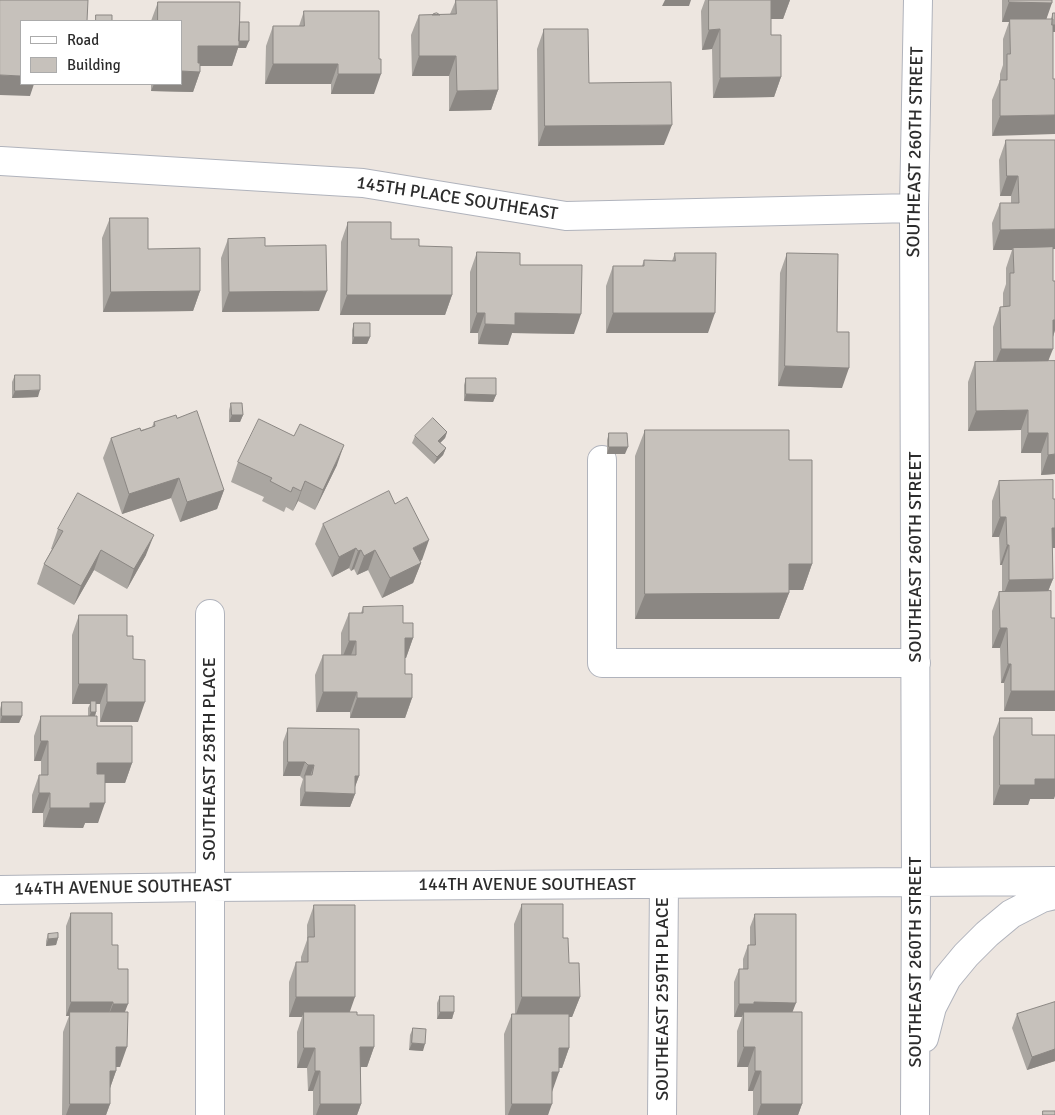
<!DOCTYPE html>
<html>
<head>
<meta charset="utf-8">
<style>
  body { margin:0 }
  #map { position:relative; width:1055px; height:1115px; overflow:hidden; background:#ede6e0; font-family:Signika,sans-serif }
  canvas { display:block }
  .legend { position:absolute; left:20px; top:20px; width:162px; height:65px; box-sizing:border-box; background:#fff; border:1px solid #ababab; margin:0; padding:6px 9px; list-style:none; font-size:15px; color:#2c2c2c }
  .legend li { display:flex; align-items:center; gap:10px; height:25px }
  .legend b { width:25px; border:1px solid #ababab }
</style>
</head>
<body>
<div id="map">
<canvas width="1055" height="1115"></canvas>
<ul class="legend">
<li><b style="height:6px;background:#fff"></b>Road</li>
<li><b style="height:14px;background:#c6c1bb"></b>Building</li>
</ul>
</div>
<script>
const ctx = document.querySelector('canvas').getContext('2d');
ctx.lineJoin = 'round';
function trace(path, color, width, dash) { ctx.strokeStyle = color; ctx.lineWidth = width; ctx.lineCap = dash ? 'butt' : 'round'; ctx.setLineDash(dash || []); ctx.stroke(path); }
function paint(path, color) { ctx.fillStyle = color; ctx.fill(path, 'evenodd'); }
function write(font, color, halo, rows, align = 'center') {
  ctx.font = font + ' Signika,sans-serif'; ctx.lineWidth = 5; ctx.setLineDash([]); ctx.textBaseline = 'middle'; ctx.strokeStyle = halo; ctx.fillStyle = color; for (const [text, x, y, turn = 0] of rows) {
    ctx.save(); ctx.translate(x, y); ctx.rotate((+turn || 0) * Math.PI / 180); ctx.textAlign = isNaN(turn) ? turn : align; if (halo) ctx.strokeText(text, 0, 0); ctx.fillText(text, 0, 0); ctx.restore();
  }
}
const minor = new Path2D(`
  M1,161L363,183L566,216L914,208
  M602,460V663H916
  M0,890L210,887L1055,881
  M924,1038L932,1007L947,978L966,955L987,934L1011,914L1042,898L1055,895
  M210,1115V614
  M662,1115L664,884
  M915,1115L916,882L914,208L918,0`);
trace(minor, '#b0b3bc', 30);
trace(minor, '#fff', 28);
paint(new Path2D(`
  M456,0H497L498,90L491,110L449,111V76H412L411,35L419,15L450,14Z
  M705,0H790L783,19H771V35L781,77L774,97L713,98L712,49L702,50L701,11Z
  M1002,0H1052L1046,19H1051L1053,13V32L992,136V100L1000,80V74L1003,65V39L1009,22H1002Z
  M158,2L240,22L246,48H238L232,66H200V72L193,92L151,91V84H181V21H151Z
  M304,11L374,94H331V84H265L266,46L273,26H299Z
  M544,29L589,83L664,145L538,146L537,49Z
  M1006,140L1053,249V281L1055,330L1053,337L1048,361L1055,474L1041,475V453H1021V430L968,431V382L975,362H993V327L1000,307H1003V293L1006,284V268L1012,250H993L992,223L1000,203H1011V196H1000L999,160Z
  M110,218L200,291L193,311L103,312L102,238Z
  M348,222L391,239L419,246L452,295L445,315H340L341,242Z
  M228,239L265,246L319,311L222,312L221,258Z
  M477,252L520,265L574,334L512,333L508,345L478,344V333H470V272Z
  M675,253L708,333H606V286L613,266H642L644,260L672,261Z
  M787,253L837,332L842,388L778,386L780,273Z
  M354,323L370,337L367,344H352V330Z
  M15,375L38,397L12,398V382Z
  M466,378L496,395L493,402L464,401V385Z
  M231,403L243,415L240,422H229V410Z
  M177,418L224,490L217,509L180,522L171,498L122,514L103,458L111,438L152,427L154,422Z
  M645,430L789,460L812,564L803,590H789V593L779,619H635V456Z
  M447,432L445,438L440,443L446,448L443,455L434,464L412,443L415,436Z
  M609,433L625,454H607V440Z
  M238,462L337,465L315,510L298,501L293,511L286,507L284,512L262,501L264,497L231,482Z
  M999,481L1053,499L1055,548H1052L1053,579L1048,591L1051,618H1055V711H1004V683H1001L1000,648H992V611L999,592H1002V565H1000L999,537H992V501Z
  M323,524L422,560L420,561L421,563L413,583L382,598L368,570L357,575L354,569L351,571L349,568L332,577L315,544Z
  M58,529L146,555L127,589L94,570L74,605L37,584L44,564L52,549H51Z
  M363,607L403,623L413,638L406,658H405V674L412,698L405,718H350V712H316L315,675L323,655H341V633L349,613H361Z
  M79,615L127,636L133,659L138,722H100V704H96V712L95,716L97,726L132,763L125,783H105L98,823H85L83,828L43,827V813H32V795L39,775H41V761H34V736L41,716H88V708L90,704H72V635Z
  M2,702L22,716L19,723H0V709Z
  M1000,718L1032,735L1054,799H1030L1028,805H993V737Z
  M288,728L359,776L355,786V794L350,807L300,806V789L303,779L300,776H283V742Z
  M522,904L563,938L569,963L580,997L572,1017H569V1048L562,1068H559L552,1091L548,1115H505L504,1034L512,1014H515L514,924Z
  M314,905L349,1012L357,1015L374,1047L367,1067H361V1104L357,1115H313V1091H308L307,1068H297V1032L302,1017H289V982L296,962H301V957L307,940V925Z
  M71,913L112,945L118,969L124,1012L120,1067H116V1071L110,1088V1104L106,1115H62L63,1032L69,1016H66V926Z
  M755,914L792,1012L802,1104L798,1115H753V1091H748V1067H737V1031L742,1017H734V982L739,969H743V959L748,945H750V927Z
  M48,934L58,938L56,945L46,946V941Z
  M440,996L454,1012L452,1019H437V1003Z
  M1055,1002V1061L1027,1070L1012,1028L1017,1014Z
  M413,1028L423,1051L409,1050L410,1035Z`), '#aaa6a1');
paint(new Path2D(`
  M665,0H691L689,6H662Z
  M771,0H790L783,19H764Z
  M1009,2L1052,3L1045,23L1010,19L1009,22H1002Z
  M1052,25H1055V32H1050Z
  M720,29L712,49L702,50L709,30Z
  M236,41H249L246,48H238L232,66H191L198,46Z
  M419,56H456L449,76H412Z
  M273,64H338L331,84H265Z
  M181,71L200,72L193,92L151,91L154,84H181Z
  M338,74H381L374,94H331Z
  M0,75L21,76V84H34L30,96L0,95Z
  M781,77L774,97L713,98L720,78Z
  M498,90L491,110L449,111L457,91Z
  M1055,115V134L992,136L1000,116Z
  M672,125L664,145L538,146L545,126Z
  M1007,176H1018L1011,196H1000Z
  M1055,229V249L1013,250V248L1012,250H993L1000,230Z
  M200,291L193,311L103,312L111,292Z
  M327,291L319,311L222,312L229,292Z
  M347,295H452L445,315H340Z
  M477,313H485L478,333H470Z
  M515,313L581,314L574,334L512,333L508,345L478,344L485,324Z
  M613,313H715L708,333H606Z
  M1053,320H1055V330L1052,340Z
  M354,337H370L367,344H352Z
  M1001,349H1053L1045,369H993Z
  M785,366L849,368L842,388L778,386Z
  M40,390L38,397L12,398L15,391Z
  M466,394L496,395L493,402L464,401Z
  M1028,410L1021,430L968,431L976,411Z
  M232,415H243L240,422H229Z
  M447,432L445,438L435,448L438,441Z
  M1028,433H1048L1041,453H1021Z
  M344,445L337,465L315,510L323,490Z
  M609,447H628L625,454H607Z
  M446,448L443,455L434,464L437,457Z
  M1055,454V474L1041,475L1048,455Z
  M179,478L171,498L122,514L129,494Z
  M305,481L298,501L293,511Z
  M224,490L217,509L180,522L187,502Z
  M1000,517H1006L999,537H992Z
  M1052,528H1055V548H1045Z
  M154,535L146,555L127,589L134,569Z
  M429,540L422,560L406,568L413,548Z
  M1007,545H1009L1002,565H1000Z
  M356,548L349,568L332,577L339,557Z
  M101,550L94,570L74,605L81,586Z
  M361,550L354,569L351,571L358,551Z
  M375,550L368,570L357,575L364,556Z
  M421,563L413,583L382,598L390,578Z
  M789,564H812L803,590H779Z
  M1053,579L1045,599H1002L1009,580Z
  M789,593L779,619H635L645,594Z
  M1000,628H1007L1000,648H992Z
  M405,638H413L406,658H397Z
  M349,641H356L349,661H341Z
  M1008,664H1011L1004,683H1001Z
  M79,684H107L100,704H91V701L90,704H72Z
  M1011,691H1055V711H1004Z
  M323,692H357L350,712H316Z
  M357,698H412L405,718H350Z
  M107,702H145L138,722H100Z
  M91,712H96L94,719H88Z
  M2,716H22L19,723H0Z
  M41,741H48L41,761H34Z
  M288,762H305L300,776H283Z
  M97,763H132L125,783H89Z
  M308,765H314L309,779L305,775L303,779Z
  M355,776H359L354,790Z
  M1035,779H1055V796L1054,799H1030L1028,805H993L1000,785Z
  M305,792L355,794L350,807L300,806Z
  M39,793H50L43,813H32Z
  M90,803H105L98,823H85L83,828L43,827L50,808Z
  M58,938L56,945L46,946L48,939Z
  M296,997H355L348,1017L304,1012L302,1017H289Z
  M522,997H580L572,1017H515Z
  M71,1002H113L108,1016L70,1012L69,1016H66Z
  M754,1002L796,1003L791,1016L744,1012L742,1017H734L739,1004Z
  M113,1004H128L123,1017H108Z
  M440,1012H454L452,1019H437Z
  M412,1043L425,1044L423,1051L409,1050Z
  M116,1047H127L120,1067H109Z
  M360,1047H374L367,1067H353Z
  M744,1047H755L748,1067H737Z
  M304,1048H315L307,1068H297Z
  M559,1048H569L562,1068H552Z
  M1055,1049V1061L1027,1070L1032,1057Z
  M110,1071H116L109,1091Z
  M315,1071H320L313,1091H308Z
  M755,1071H761L753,1091H748Z
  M552,1072H559L552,1092Z
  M70,1104H110L106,1115H66Z
  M320,1104H361L357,1115H316Z
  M512,1104H552L548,1115H508Z
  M761,1104H802L798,1115H757Z`), '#8b8783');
const building = new Path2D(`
  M0,0H88L87,21H21V76L0,75Z
  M456,0H497L498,90L457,91L456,56H419V15L456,14Z
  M709,0H771V35H781V77L720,78V29L709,30Z
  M1009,0H1052V3L1009,2Z
  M158,2H240L239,46H198V63H200V72L181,71V21H158Z
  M304,11H379V59H381V74H338V64H273V26H304Z
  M437,13L440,15H432L433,14Z
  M1053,13H1055V25H1052Z
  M96,15H112V21H96Z
  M1010,19H1053V79H1055V115L1000,116V80H1007V54H1010Z
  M240,22H249V41H239Z
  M544,29H588L589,83L671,82L672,125L545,126Z
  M1006,140H1055V229L1000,230V203H1019L1018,176H1007Z
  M110,218H148V249L200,248V291L111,292Z
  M348,222H391V239H419V246L452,247V295H347Z
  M265,238V246L326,245L327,291L229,292L228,239Z
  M1053,247V281H1055V320H1053V349H1001L1000,307L1010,306V273H1014L1013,248Z
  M477,252L520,253V265H582L581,314L515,313V325L485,324V313H477Z
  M675,253H716L715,313H613V266H644V260L675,261Z
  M787,253L838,254L837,332H849V368L785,366Z
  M354,323H370V337H354Z
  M1055,361V454L1048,455V433H1028V410L976,411L975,362Z
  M15,375H40V390L15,391Z
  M466,378H496V395L466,394Z
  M231,403H242L243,415H232Z
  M197,411L224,490L187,502L179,478L129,494L111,438L140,428L141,431L155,426L154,422L176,415L177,418Z
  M433,418L447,432L438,441L446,448L437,457L415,436Z
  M259,419L294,436L300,424L344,445L323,490L305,481L301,491L293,487L291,492L270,481L272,478L238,462Z
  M645,430H789V460H812V564H789V593L645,594Z
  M609,433H627L628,447H609Z
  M1053,480V499H1055V528H1052L1053,579L1009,580V545H1007L1006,517H1000L999,481Z
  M389,491L395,504L407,497L429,540L413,548L421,563L390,578L375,550L364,556L361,550L358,551L356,548L339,557L323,524Z
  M78,493L154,535L134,569L101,550L81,586L44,564L63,531L58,529Z
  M1051,591V618H1055V691H1011V664H1008L1007,628H1000L999,592Z
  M403,606V623H413V638H405V674H412V698H357V692H323V655H356V641H349V613H363V607Z
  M79,615H127V636H133V659L145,660V702H107V684H79Z
  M91,701H96V712H91Z
  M2,702H22V716H2Z
  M41,716H97V726H132V763H97V774H105V803H90V808H50V793H39V775H48V741H41Z
  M1000,718H1032V735H1055V779H1035V785H1000Z
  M288,728L359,729V776H355V794L305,792V775H312L314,765H308L305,762H288Z
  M522,904H563V938H568L569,963H579L580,997H522Z
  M314,905H355V997H296V962H308V937H314Z
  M71,913H112V945H118V969H128V1004H113V1002H71Z
  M755,914H796V1003L754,1002V1004H739V969H748V945H755Z
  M58,933V938L48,939V934Z
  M440,996H454V1012H440Z
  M1055,1002V1049L1032,1057L1017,1014Z
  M70,1012H128L127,1047H116V1071H110V1104H70Z
  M304,1012H357V1015H374V1047H360L361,1104H320V1071H315V1048H304Z
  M744,1012H802V1104H761V1071H755V1047H744Z
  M512,1014H569V1048H559V1072H552V1104H512Z
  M413,1028L426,1029L425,1044L412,1043Z
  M1043,1111H1055V1115H1043Z`);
paint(building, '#c6c1bb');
trace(building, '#8b8783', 1);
write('18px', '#2c2c2c', '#fff', [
  ["SOUTHEAST 260TH STREET",916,152,-89],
  ["145TH PLACE SOUTHEAST",457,199,9],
  ["SOUTHEAST 260TH STREET",916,557,-90],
  ["SOUTHEAST 258TH PLACE",210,759,-90],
  ["144TH AVENUE SOUTHEAST",527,885],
  ["144TH AVENUE SOUTHEAST",123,888,-1],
  ["SOUTHEAST 260TH STREET",916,962,-90],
  ["SOUTHEAST 259TH PLACE",663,999,-90]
]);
</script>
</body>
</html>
